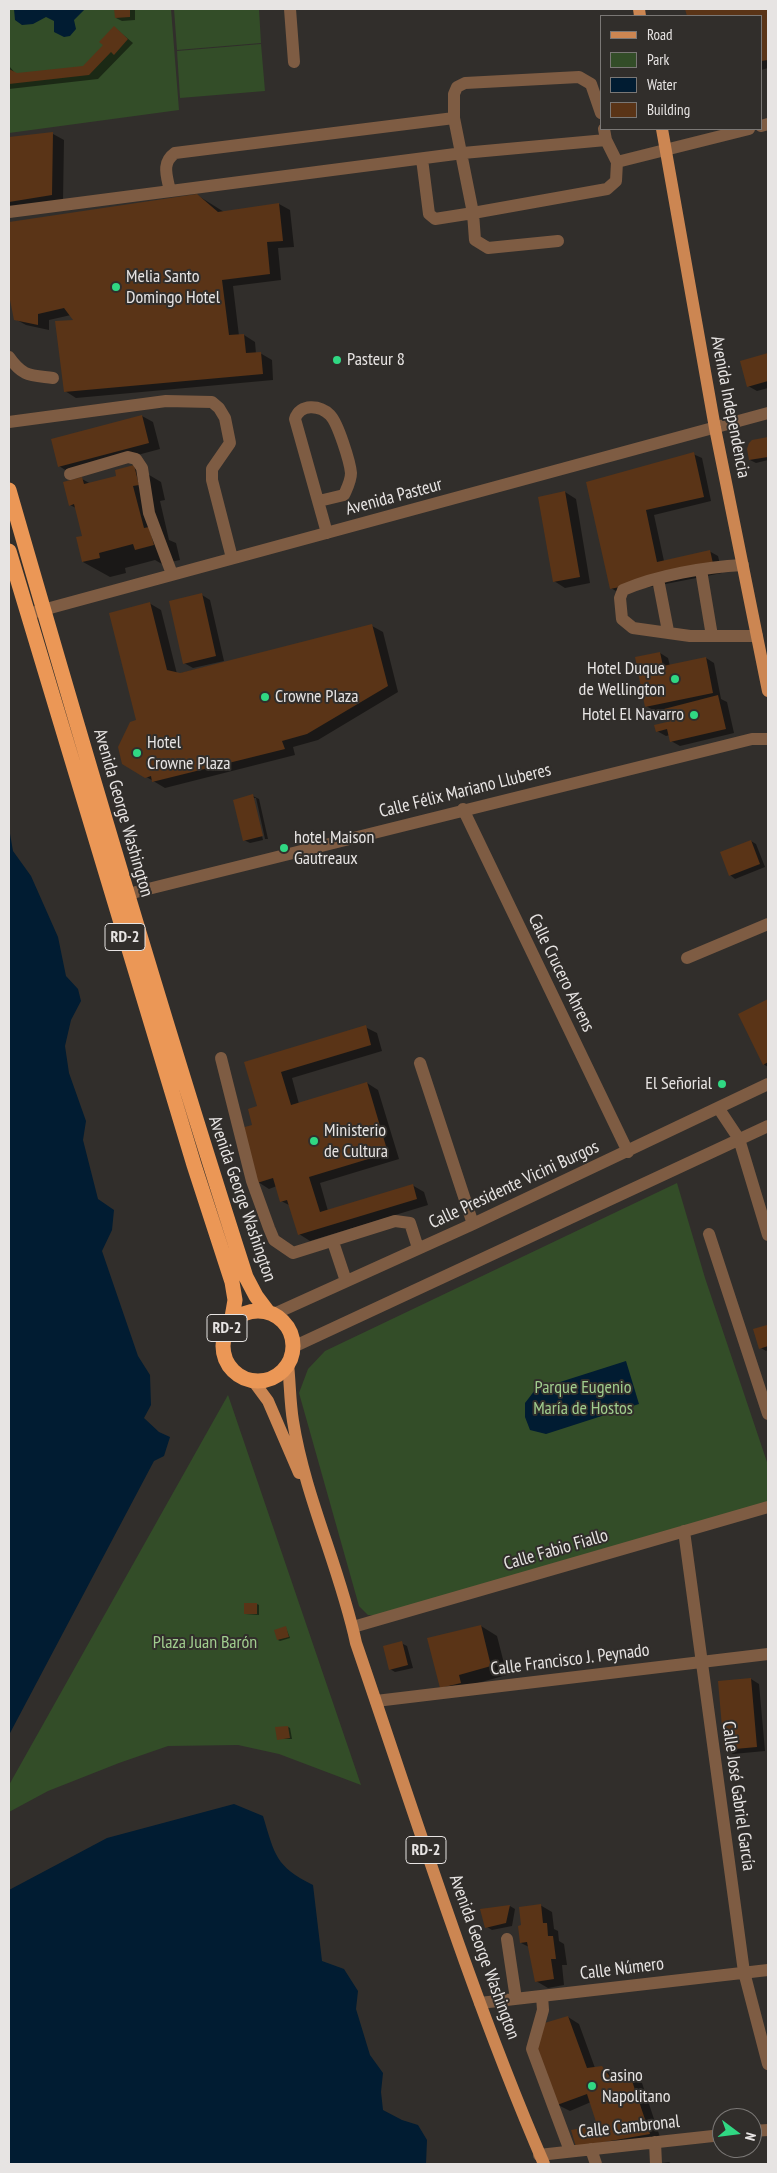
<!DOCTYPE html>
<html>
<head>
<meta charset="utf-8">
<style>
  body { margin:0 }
  #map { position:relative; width:777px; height:2173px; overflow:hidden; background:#312e2b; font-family:"PT Sans Narrow",sans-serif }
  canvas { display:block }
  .frame { position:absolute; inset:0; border:10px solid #e7e4e3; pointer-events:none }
  .legend { position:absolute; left:600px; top:15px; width:162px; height:115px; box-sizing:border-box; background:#312e2b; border:1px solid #7a7775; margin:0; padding:6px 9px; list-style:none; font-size:15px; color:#e7e4e3 }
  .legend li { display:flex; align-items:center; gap:10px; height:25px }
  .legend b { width:25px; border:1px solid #7a7775 }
  .north { position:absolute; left:712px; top:2108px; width:50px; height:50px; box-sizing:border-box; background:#312e2b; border:1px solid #7a7775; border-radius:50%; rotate:105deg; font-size:14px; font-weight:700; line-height:20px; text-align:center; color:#e7e4e3 }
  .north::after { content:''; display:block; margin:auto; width:18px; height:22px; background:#30d883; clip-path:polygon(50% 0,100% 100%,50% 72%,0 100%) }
</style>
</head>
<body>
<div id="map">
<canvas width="777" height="2173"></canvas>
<div class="frame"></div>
<ul class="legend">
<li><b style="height:6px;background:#cc8652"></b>Road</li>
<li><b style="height:14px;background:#334d28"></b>Park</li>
<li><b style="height:14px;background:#011c32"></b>Water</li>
<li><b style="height:14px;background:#5a3417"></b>Building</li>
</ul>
<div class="north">N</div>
</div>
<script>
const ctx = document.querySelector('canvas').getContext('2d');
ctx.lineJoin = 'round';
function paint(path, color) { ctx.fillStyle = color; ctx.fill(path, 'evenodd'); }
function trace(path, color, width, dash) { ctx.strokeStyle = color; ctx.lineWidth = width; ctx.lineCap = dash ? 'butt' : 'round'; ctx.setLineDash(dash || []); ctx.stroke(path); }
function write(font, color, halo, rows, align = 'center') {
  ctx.font = font + ' "PT Sans Narrow",sans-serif'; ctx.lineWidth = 4; ctx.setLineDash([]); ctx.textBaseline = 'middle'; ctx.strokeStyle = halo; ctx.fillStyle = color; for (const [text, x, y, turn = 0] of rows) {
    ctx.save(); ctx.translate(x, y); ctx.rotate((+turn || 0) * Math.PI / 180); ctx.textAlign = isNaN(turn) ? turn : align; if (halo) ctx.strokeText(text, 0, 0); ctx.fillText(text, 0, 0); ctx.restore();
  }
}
paint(new Path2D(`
  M9,9H171L179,110L9,133Z
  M174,9H259L261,43L177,50Z
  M261,44L265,91L180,98L177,51Z
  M677,1183L705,1278L768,1465V1505L380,1616L368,1615L359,1606L299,1393L308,1369L325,1351Z
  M228,1395L361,1785L279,1754L238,1745L168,1746L119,1763L48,1791L9,1812V1785Z`), '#334d28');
paint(new Path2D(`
  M14,9H85L74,20L76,29L70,36L64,37L54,32V21L46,17L33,24L22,25L15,20Z
  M9,828L13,851L31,876L58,937L66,976L78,989L81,1001L71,1020L65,1046L69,1073L86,1121L83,1140L98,1199L114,1210L112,1230L102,1251L138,1356L150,1375L151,1405L144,1418L159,1432L170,1437L164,1456L154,1461L9,1735Z
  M626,1361L639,1404L546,1434L530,1430L525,1417V1403L535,1390Z
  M234,1804L263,1816C275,1855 275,1866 313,1885L322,1961L344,1969L358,1991L356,2009L370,2055L383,2073L381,2092L383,2110L402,2120L418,2125L427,2140L426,2164H9V1890L107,1838Z`), '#011c32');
paint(new Path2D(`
  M116,9H135V20L122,21L116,18Z
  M686,9H768V68L761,70V16H688Z
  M114,27L133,43L98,79L9,89V66L16,74L83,67L107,49Z
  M53,134L64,140L63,201L9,210V138Z
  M197,195L224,212L279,204L290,210L294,247L278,248L281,280L233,286L239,336L244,335L255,342L256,354L260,353L272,360L273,380L76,398L65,391L75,321L71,315L49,320V330L26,325L15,319L9,289V223Z
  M768,355V388L757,391L748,386L742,362Z
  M142,416L153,422L160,449L70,473L59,466Z
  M768,438V460L756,463L750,460L752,441Z
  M693,454L702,458L711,501L654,515L664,561L709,551L718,556L722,573L619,593L611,588L588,483Z
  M134,466L161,482L165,500L160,501L169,540L176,543L180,560L162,564L155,560L125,568L126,573L110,577L83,562V537L76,508L70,505L82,479L91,484L118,477Z
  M565,492L576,499L590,583L565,588L554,581Z
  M202,595L210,600L224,661L193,668L184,663Z
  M149,603L161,610L177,674L372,626L383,632L398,692L318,740L293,747L295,755L165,788L123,763L138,721Z
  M660,653L668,658L670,666L706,658L714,663L721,699L727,702L734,733L680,746L671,741L670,735L666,736L657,731L668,723L665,709L655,711L646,706Z
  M253,796L259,799L268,839H265L256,798H253L263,840L250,843L244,840Z
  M751,841L756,844L765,867L735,879L730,875Z
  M768,1000V1067L763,1064L740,1014Z
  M365,1027L377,1033L382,1051L292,1078L299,1104L367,1083L378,1090L399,1159L320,1183L328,1211L412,1185L424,1192L428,1205L310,1241L299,1234L291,1206L281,1201L277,1186L269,1189L258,1182L254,1126L258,1107L245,1063Z
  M767,1326L768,1350L766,1351L761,1348L755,1330Z
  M257,1604L259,1605V1615L245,1614Z
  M481,1626L497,1636L507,1675L474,1684L441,1687Z
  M286,1628L290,1638L280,1641L278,1640Z
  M401,1643L407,1646L413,1668L395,1672L390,1669Z
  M751,1679L759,1684L765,1751L733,1754L725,1749Z
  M288,1727L290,1728L292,1739H278Z
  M540,1905L552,1912L554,1929L558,1931L559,1941L564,1944L567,1965H562L564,1985L548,1988L536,1981L529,1947L521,1943Z
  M510,1906L515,1909L512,1926L492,1930L487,1927L482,1910Z
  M568,2017L579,2024L595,2068L602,2067L614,2074L617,2079L630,2076L642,2083L661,2140L616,2149L599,2126L591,2102L570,2111L558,2105Z
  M669,2162L672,2164H654Z`), '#0007');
paint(new Path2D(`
  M114,9H130V17L115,18Z
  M685,9H768V60L761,61V16H687Z
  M114,26L128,39L114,55L111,52L89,75L9,84V69L17,73L83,66L103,45L99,42Z
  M53,132L52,195L9,202V137Z
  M197,194L218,212L279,203L283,241L267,242L270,274L222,280L229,335L244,334L246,353L261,352L263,374L64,392L55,321L73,320L64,308L38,314V325L14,320L9,295V222Z
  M768,353V381L747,387L740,361Z
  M142,415L149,443L58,467L51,439Z
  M768,437V457L749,460L747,449L749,443L752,440Z
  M694,452L704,497L646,510L657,562L710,550L714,568L610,589L586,482Z
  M134,465L139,485L133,486L144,528L149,527L154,545L135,550L133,544L99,553L100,558L82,562L76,537L82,536L74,504L69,506L63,482L82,477L84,484L116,476L115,470Z
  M565,491L580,577L553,582L538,497Z
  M202,593L216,656L183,664L169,601Z
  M150,602L167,670L180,673L372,624L388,686L307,734L282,741L285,749L152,782L151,776L145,778L122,764L118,747L130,722L136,720L109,613Z
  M660,652L663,666L706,657L713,693L645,707L635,657Z
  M718,695L726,729L670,742L667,729L656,732L654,725L667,722L664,709Z
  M253,794L263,836L243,841L233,800Z
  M751,840L760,864L729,876L720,852Z
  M768,999V1062L763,1065L738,1014Z
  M366,1025L371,1045L281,1072L291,1105L367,1082L388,1153L309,1177L320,1212L413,1184L417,1199L298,1235L287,1200L280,1202L273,1178L257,1183L241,1128L252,1125L248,1109L257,1106L244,1062Z
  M767,1325L768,1346L759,1349L753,1329Z
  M244,1603H257V1614H244Z
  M481,1625L491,1666L459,1675L461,1683L440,1688L427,1638Z
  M286,1626L289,1637L277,1640L274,1630Z
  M402,1641L408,1665L389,1670L383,1646Z
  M751,1678L757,1747L724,1750L718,1681Z
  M288,1726L290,1738L277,1740L275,1727Z
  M541,1904L543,1923H547L548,1936H553L556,1959H551L554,1979L535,1982L527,1942L520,1943L518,1926L521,1925L519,1907Z
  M510,1905L506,1923L485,1928L480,1909Z
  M568,2016L587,2068L602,2066L611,2078L630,2075L650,2134L576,2147L571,2130L597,2125L587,2094L557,2105L537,2055L541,2024Z`), '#5a3417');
trace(new Path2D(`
  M290,9L294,62
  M601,113L591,84L579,77L465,83L457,87L454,94V118L473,213L607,189L616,181L617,162L606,140L604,129
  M761,126L768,124
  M422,159L429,214L435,219L473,213L475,240L488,248L558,241
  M617,162L749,129
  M170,191C167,176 161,163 175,153L454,118
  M9,212L463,153L606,140
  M9,357C23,377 30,375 53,378
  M9,422L166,401L212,402L219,408L225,418L230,443L212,469V480L232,558
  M70,474L128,457L136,459L142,468L149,513L172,574
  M319,501L344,495C347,488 351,481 351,473C350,462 338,423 330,415C320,405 300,403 295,419L327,533
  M743,565C705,567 658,575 623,590L620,598L622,619L633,628L690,636H757
  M701,570L712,636
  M658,579L668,631
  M28,614L768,413
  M463,809L628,1152
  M120,896L752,739H768
  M687,958L768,924
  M221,1058L252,1181L269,1228L274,1240L293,1253L395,1221L410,1223L418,1248
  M420,1063L473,1224
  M719,1109L739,1139L768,1235
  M709,1234L768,1414
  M333,1242L346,1281
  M274,1314L473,1224L768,1084
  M293,1347L768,1126
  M684,1531L744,1972L768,2064
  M353,1627L768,1507
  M376,1701L768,1654
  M507,1939L516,1999
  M542,1996L543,2010L532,2049L570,2151
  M480,2003L768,1970
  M752,2131L768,2130
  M655,2142L656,2164
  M591,2149L596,2164
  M539,2155L722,2135`), '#7e5c43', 12);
trace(new Path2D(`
  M639,9L640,16
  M662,129L715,428L768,691
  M288,1364C290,1383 290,1403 293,1421C305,1497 340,1568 356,1643C416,1818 471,1995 544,2164
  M254,1382L268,1401L299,1473`), '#cc8652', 12);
trace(new Path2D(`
  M9,490C85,754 162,1016 246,1277L256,1296L268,1312
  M9,551L194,1165L232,1282L235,1300L231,1323
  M223 1346a35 35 0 1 1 70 0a35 35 0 1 1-70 0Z`), '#eb9756', 15);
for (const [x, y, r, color] of [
  [116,287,5,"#30d883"],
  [337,360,5,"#30d883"],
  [675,679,5,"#30d883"],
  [265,697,5,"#30d883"],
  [694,715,5,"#30d883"],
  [137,753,5,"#30d883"],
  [284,848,5,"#30d883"],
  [722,1084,5,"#30d883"],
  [314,1141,5,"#30d883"],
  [592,2086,5,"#30d883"]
]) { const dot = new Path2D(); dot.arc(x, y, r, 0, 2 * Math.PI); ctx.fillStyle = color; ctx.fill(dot); trace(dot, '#312e2b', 2); }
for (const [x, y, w] of [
  [125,937,40],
  [227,1328,40],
  [426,1850,40]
]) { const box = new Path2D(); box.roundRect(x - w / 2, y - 13.5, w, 27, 4); ctx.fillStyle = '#312e2b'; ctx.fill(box); trace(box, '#e7e4e3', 1); }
write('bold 16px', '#e7e4e3', null, [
  ["RD-2",125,937],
  ["RD-2",227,1328],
  ["RD-2",426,1850]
]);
write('18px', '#e7e4e3', '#312e2b', [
  ["Melia Santo",126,277],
  ["Domingo Hotel",126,298],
  ["Pasteur 8",347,360],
  ["Hotel Duque",665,669,"right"],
  ["de Wellington",665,690,"right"],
  ["Crowne Plaza",275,697],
  ["Hotel El Navarro",684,715,"right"],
  ["Hotel",147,743],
  ["Crowne Plaza",147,764],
  ["hotel Maison",294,838],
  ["Gautreaux",294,859],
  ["El Señorial",712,1084,"right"],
  ["Ministerio",324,1131],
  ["de Cultura",324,1152],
  ["Casino",602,2076],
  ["Napolitano",602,2097]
], 'left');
write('18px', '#e7e4e3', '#312e2b', [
  ["Avenida Independencia",730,407,79],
  ["Avenida Pasteur",394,497,-15],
  ["Calle Félix Mariano Lluberes",465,791,-14],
  ["Avenida George Washington",123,813,74],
  ["Calle Crucero Ahrens",561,973,64],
  ["Calle Presidente Vicini Burgos",514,1185,-25],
  ["Avenida George Washington",242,1199,71],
  ["Calle Fabio Fiallo",556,1550,-16],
  ["Calle Francisco J. Peynado",570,1660,-7],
  ["Calle José Gabriel García",738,1796,82],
  ["Avenida George Washington",484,1957,70],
  ["Calle Número",622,1969,-7],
  ["Calle Cambronal",629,2127,-6]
]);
write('18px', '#a0cd8e', '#312e2b', [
  ["Parque Eugenio",583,1388],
  ["María de Hostos",583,1409],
  ["Plaza Juan Barón",205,1643]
]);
</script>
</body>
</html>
